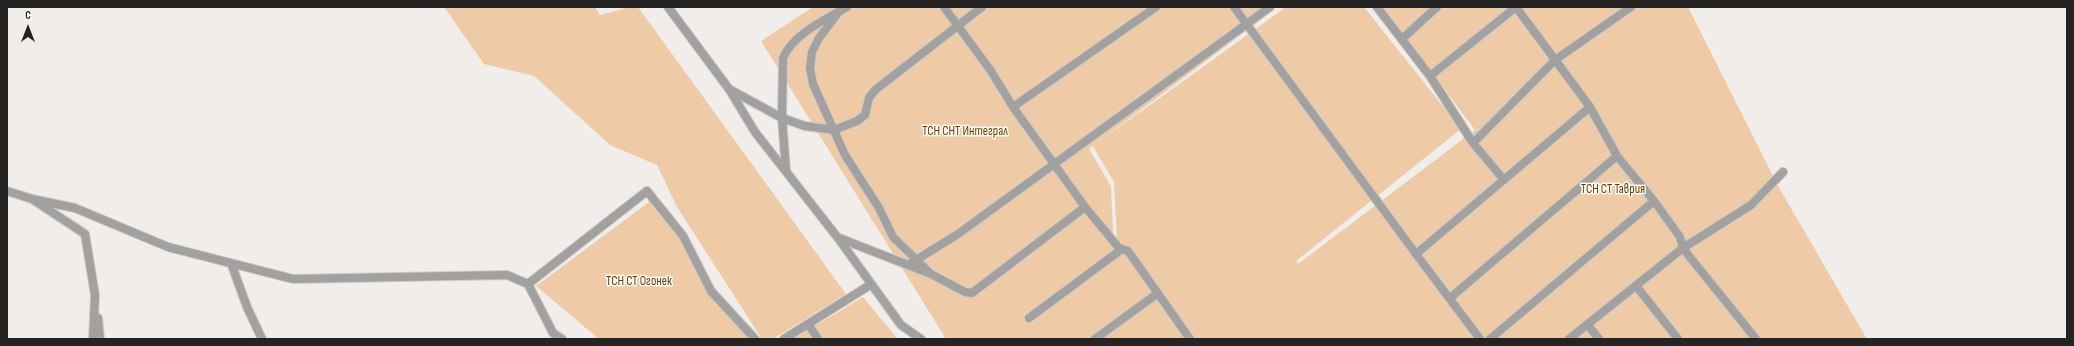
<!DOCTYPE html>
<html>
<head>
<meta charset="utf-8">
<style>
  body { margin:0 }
  #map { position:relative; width:2074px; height:346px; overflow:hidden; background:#f0edea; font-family:"Sofia Sans Condensed",sans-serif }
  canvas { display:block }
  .frame { position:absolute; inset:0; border:8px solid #252423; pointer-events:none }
  .north { position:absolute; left:8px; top:8px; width:40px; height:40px; -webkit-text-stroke:3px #fefbf7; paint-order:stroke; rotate:0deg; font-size:11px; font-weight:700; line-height:16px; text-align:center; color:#252423 }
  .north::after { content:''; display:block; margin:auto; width:14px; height:18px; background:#252423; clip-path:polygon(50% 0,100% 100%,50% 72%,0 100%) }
</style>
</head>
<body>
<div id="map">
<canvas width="2074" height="346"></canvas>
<div class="frame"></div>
<div class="north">С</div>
</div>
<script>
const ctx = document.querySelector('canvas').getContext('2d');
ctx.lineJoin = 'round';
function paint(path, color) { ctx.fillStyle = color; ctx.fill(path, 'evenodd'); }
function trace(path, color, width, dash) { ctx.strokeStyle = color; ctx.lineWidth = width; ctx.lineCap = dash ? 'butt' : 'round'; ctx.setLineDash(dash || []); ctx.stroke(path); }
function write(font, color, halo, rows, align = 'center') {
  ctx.font = font + ' "Sofia Sans Condensed",sans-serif'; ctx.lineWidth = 3; ctx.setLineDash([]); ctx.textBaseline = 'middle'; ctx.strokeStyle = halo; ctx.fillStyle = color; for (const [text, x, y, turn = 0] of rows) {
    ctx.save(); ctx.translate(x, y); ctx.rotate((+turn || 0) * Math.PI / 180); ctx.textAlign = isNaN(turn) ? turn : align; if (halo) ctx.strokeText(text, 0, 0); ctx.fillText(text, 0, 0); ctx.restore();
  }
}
paint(new Path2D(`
  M444,7H595L600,15L630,7H638L846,294L773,339H762L677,207L657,165L610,145L534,76L484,64Z
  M813,7H1246L1251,14L1247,7H1262L1252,15L1258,22L1089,149L1111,186L1113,233L1184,339H946L761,41Z
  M1286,7H1364L1461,129L1296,261L1298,264L1475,130L1383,7H1688L1778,186L1867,339H1186L1117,239L1114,182L1093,146Z
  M653,199L748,339H599L536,286Z
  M863,297L898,339H793Z`), '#eecba6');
const minor = new Path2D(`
  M668,7L729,89L755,132L838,238L901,325L921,339
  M944,7L991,71L1013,107L1085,207L1119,248L1128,251L1190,339
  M1234,7L1416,254L1480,339
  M1377,7L1430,76L1473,143L1504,180
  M1516,7L1590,107L1617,156L1654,201L1680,237L1683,248L1689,256L1756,339
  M838,13L819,38L812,52L810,68L813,84L845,155L879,208L893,237L931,274
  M1402,39L1437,7
  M1430,76L1516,7
  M729,89L782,118L805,126L834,130L857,121L865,115L869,98L875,90L982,7
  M1013,107L1156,7
  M1473,143L1555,60L1631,7
  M786,170L782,118L783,58C794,33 825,20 847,7
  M7,191L32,199L85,234L95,295L93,339
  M32,199L75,208L168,247L293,279L507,275L528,284L553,333L562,339
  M839,238L931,274L965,292L972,293L1085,207
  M1416,254L1590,107
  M231,263L247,307L262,339
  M908,265L958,234L1270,7
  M528,284L647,191L683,236L711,291L755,339
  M1637,287L1678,339
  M1450,298L1617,156
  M98,318L100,339
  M1029,318L1122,249
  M808,324L818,339
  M1588,325L1599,339
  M784,339L870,285
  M1095,339L1158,293
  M1490,339L1654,201
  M1569,339L1683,248L1751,205L1783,172`);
trace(minor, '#cbc9c6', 10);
trace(minor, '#a2a1a0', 8);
write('13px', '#663e02', '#fefbf7', [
  ["ТСН СНТ Интеграл",965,132],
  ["ТСН СТ Таврия",1613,190],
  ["ТСН СТ Огонек",639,282]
]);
</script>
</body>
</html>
